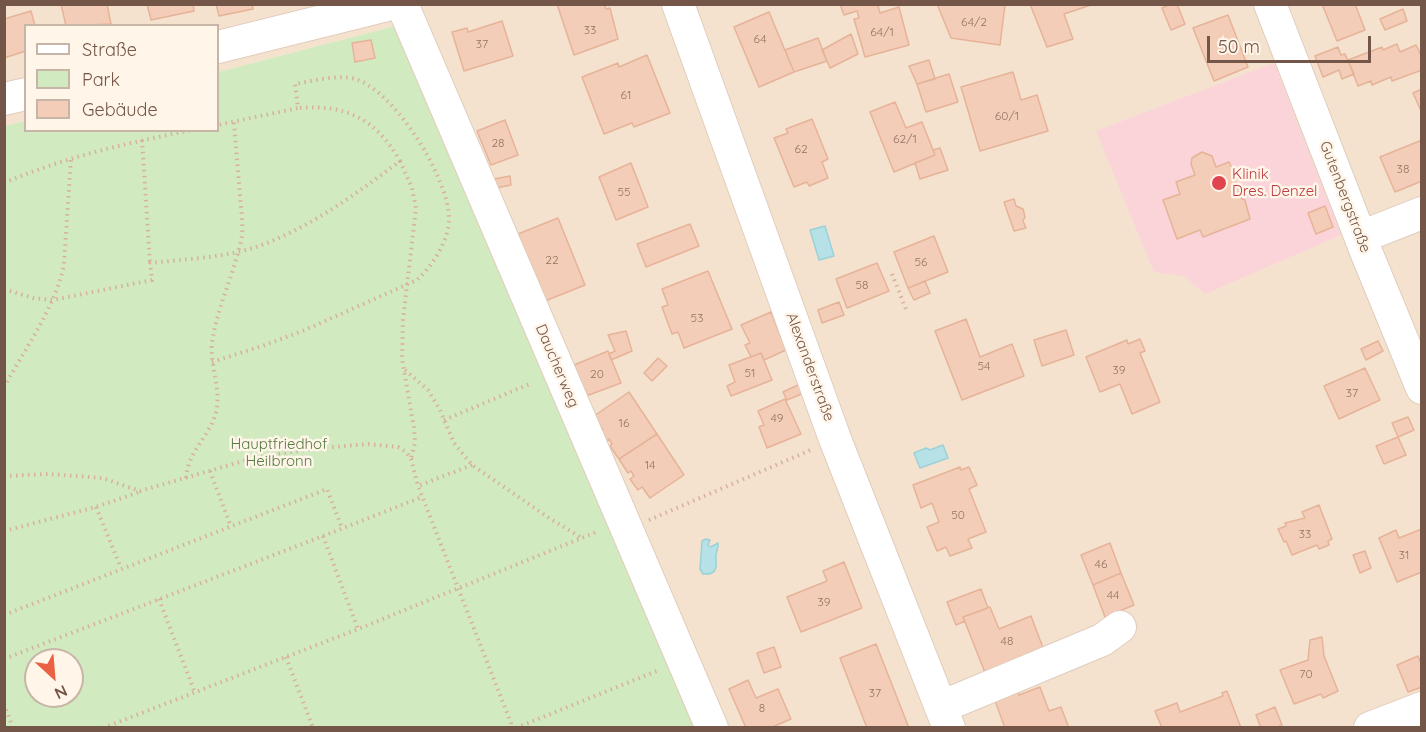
<!DOCTYPE html>
<html>
<head>
<meta charset="utf-8">
<style>
  body { margin:0 }
  #map { position:relative; width:1426px; height:732px; overflow:hidden; background:#fdf1e1; font-family:Quicksand,sans-serif }
  canvas { display:block }
  .frame { position:absolute; inset:0; border:6px solid #745648; pointer-events:none }
  .legend { position:absolute; left:24px; top:24px; width:195px; height:108px; box-sizing:border-box; background:#fff5e8; border:2px solid #c7b5a8; margin:0; padding:8px 10px; list-style:none; font-size:18px; color:#745648 }
  .legend li { display:flex; align-items:center; gap:12px; height:30px }
  .legend b { width:30px; border:2px solid #c7b5a8 }
  .north { position:absolute; left:24px; top:648px; width:60px; height:60px; box-sizing:border-box; background:#fff5e8; border:2px solid #c7b5a8; border-radius:50%; rotate:154deg; font-size:16px; font-weight:700; line-height:24px; text-align:center; color:#745648 }
  .north::after { content:''; display:block; margin:auto; width:21px; height:27px; background:#ea6243; clip-path:polygon(50% 0,100% 100%,50% 72%,0 100%) }
  .scale { position:absolute; left:1207px; top:36px; width:164px; height:27px; box-sizing:border-box; border:3px solid #745648; border-top:0; padding-left:8px; font-size:18px; line-height:21px; white-space:nowrap; color:#745648; -webkit-text-stroke:4px #fff5e8; paint-order:stroke }
</style>
</head>
<body>
<div id="map">
<canvas width="1426" height="732"></canvas>
<div class="frame"></div>
<ul class="legend">
<li><b style="height:8px;background:#fff"></b>Straße</li>
<li><b style="height:16px;background:#d2eac0"></b>Park</li>
<li><b style="height:16px;background:#f3cdb8"></b>Gebäude</li>
</ul>
<div class="north">N</div>
<div class="scale">50 m</div>
</div>
<script>
const ctx = document.querySelector('canvas').getContext('2d');
ctx.lineJoin = 'round';
function paint(path, color) { ctx.fillStyle = color; ctx.fill(path, 'evenodd'); }
function trace(path, color, width, dash) { ctx.strokeStyle = color; ctx.lineWidth = width; ctx.lineCap = dash ? 'butt' : 'round'; ctx.setLineDash(dash || []); ctx.stroke(path); }
function write(font, color, halo, rows, align = 'center') {
  ctx.font = font + ' Quicksand,sans-serif'; ctx.lineWidth = 5; ctx.setLineDash([]); ctx.textBaseline = 'middle'; ctx.strokeStyle = halo; ctx.fillStyle = color; for (const [text, x, y, turn = 0] of rows) {
    ctx.save(); ctx.translate(x, y); ctx.rotate((+turn || 0) * Math.PI / 180); ctx.textAlign = isNaN(turn) ? turn : align; if (halo) ctx.strokeText(text, 0, 0); ctx.fillText(text, 0, 0); ctx.restore();
  }
}
paint(new Path2D(`
  M5,5H1421V727H695L395,26L218,72V26H26L25,121L5,126Z`), '#f4e2cf');
paint(new Path2D(`
  M1274,63L1341,235L1205,294L1184,276L1154,272L1096,131Z`), '#fbd4da');
paint(new Path2D(`
  M395,26L695,727L5,728V126L25,121L26,130H218V72ZM36,660H72V696H36Z`), '#d2eac0');
const water = new Path2D(`
  M825,226L834,256L819,260L810,230Z
  M943,445L948,458L920,468L914,453L926,448L930,450Z
  M706,539L710,540L708,545L711,547L718,543C719,549 715,553 716,558C717,569 716,575 703,574L700,569L702,541Z`);
paint(water, '#b6e1e6');
trace(water, '#9cd1d8', 1.5);
const building = new Path2D(`
  M61,4H107L111,24L66,26Z
  M147,4H193L194,11L151,20Z
  M216,4H252L253,9L219,16Z
  M557,4H604L606,9L610,8L618,39L574,55Z
  M840,4H882L878,6L880,13L899,7L909,45L865,57L854,19L859,18L857,11L844,15Z
  M937,4L1005,5L1000,45L951,38Z
  M1030,4H1094L1064,14L1073,39L1047,47Z
  M1171,4H1177L1185,24L1171,30L1162,8Z
  M1322,4H1355L1365,30L1337,41Z
  M1403,9L1407,21L1385,30L1380,19Z
  M31,11L35,26H26V51L4,58V19Z
  M769,12L794,72L759,87L734,27Z
  M1228,15L1248,67L1214,81L1193,28Z
  M502,21L513,56L464,71L452,32L467,28L468,32Z
  M851,34L858,54L830,68L822,50Z
  M818,38L827,61L794,72L785,50Z
  M371,40L375,58L355,62L352,43Z
  M1397,44L1400,52L1416,45L1422,57V70L1392,81L1391,77L1372,85L1371,81L1358,86L1348,60L1382,47L1383,50Z
  M1338,47L1341,55L1345,54L1354,74L1342,79L1339,70L1323,77L1315,56Z
  M647,55L670,113L634,127L632,123L604,134L582,77L618,63L619,67Z
  M929,60L935,79L917,84L909,66Z
  M1013,72L1021,100L1037,95L1048,131L980,151L961,87Z
  M949,74L958,102L926,112L917,84Z
  M1422,89V113L1413,93Z
  M895,102L906,128L922,122L935,155L894,172L870,112Z
  M812,119L828,159L822,162L828,178L809,186L807,182L794,187L774,138L788,133L786,129Z
  M505,120L518,155L491,165L477,131Z
  M1422,140V181L1395,192L1380,157Z
  M940,148L948,170L920,179L915,163L935,155L933,150Z
  M1202,152L1212,156L1216,167L1229,162L1237,178L1235,181L1242,199L1245,200L1250,219L1203,237L1200,230L1177,239L1163,200L1180,194L1176,182L1195,175L1191,164L1192,158Z
  M631,163L648,207L616,220L599,177Z
  M510,176L511,185L496,188L494,179Z
  M1014,199L1016,206L1023,209L1025,217L1023,221L1026,228L1014,231L1004,202Z
  M1325,206L1333,227L1316,234L1308,213Z
  M558,218L585,285L545,301L518,234Z
  M690,224L699,246L646,267L637,244Z
  M934,236L948,272L908,288L894,252Z
  M877,263L889,291L847,308L836,279Z
  M708,271L732,329L684,348L678,332L672,334L662,307L668,305L662,289Z
  M925,281L930,293L914,300L908,288Z
  M839,302L844,315L822,323L818,310Z
  M771,312L786,350L764,360L761,353L751,357L745,345L750,343L741,325Z
  M966,319L980,357L1012,344L1024,376L962,400L935,331Z
  M1066,330L1074,355L1042,366L1034,340Z
  M626,331L632,351L611,360L609,354L615,351L608,335Z
  M1140,339L1145,351L1140,353L1160,402L1132,414L1120,384L1100,392L1086,357L1127,340L1128,344Z
  M1378,341L1383,351L1366,360L1361,349Z
  M608,351L621,383L586,396L574,365Z
  M761,353L772,380L731,396L727,386L735,382L729,365Z
  M658,358L667,366L652,381L644,373Z
  M1365,368L1380,400L1339,419L1324,386Z
  M800,384L804,393L787,400L783,392Z
  M629,392L657,434L619,459L610,446L612,444L609,439L606,442L599,432L603,430L594,416Z
  M785,399L801,434L767,448L759,427L764,425L758,411Z
  M1408,417L1414,430L1398,437L1392,423Z
  M657,434L684,475L650,498L642,487L638,490L630,479L634,476L631,471L628,473L619,459Z
  M1398,437L1406,455L1384,464L1376,446Z
  M960,467L961,470L969,467L977,485L969,489L986,532L968,539L972,548L950,556L946,547L937,551L927,527L939,522L932,503L921,508L913,485Z
  M1319,505L1332,539L1328,541L1329,545L1319,549L1317,545L1292,555L1286,541L1284,542L1278,529L1286,526L1285,523L1305,518L1302,512Z
  M1422,529V572L1397,582L1379,538L1396,530L1399,538Z
  M1110,543L1121,573L1093,585L1081,555Z
  M1365,551L1371,568L1360,573L1353,555Z
  M844,562L862,608L801,632L787,597L827,581L823,571Z
  M1121,573L1134,605L1105,617L1093,585Z
  M981,589L988,608L963,617L965,621L956,625L947,602Z
  M990,607L999,629L1031,616L1045,653L986,675L963,617Z
  M1322,637L1324,656L1338,691L1323,698L1321,694L1294,704L1280,670L1308,660L1310,640Z
  M876,644L909,728H867L840,658Z
  M774,647L781,667L764,673L757,653Z
  M1418,656L1422,666V687L1408,692L1397,665Z
  M748,680L756,698L778,689L791,719L770,728H746L729,689Z
  M1014,681L1019,695L1040,687L1049,711L1061,707L1069,728H1005L991,690Z
  M1227,691L1241,728H1162L1155,711L1177,703L1180,712L1223,696L1222,693Z
  M1275,707L1282,725L1276,728H1261L1256,715Z`);
paint(building, '#f3cdb8');
trace(building, '#e6b398', 1.5);
const minor = new Path2D(`
  M402,4L712,728
  M678,4L835,439L949,728
  M1270,4L1367,254L1422,388
  M218,47L391,4
  M4,99L26,94
  M1361,237L1422,213
  M941,707L1102,640L1120,627
  M1370,728L1422,708`);
trace(minor, '#e1cdbd', 34);
trace(new Path2D(`
  M142,140L150,263
  M400,161L412,188L416,208L403,320L402,359L414,428L415,443L411,458
  M4,183C64,157 128,143 192,130
  M892,274L907,312
  M4,289L33,298L53,300L152,280L150,263C186,259 224,258 259,246C311,227 356,194 400,161C376,119 346,104 298,108
  M212,362L265,345L305,330L417,280C433,265 448,242 449,220C450,179 394,90 355,79C337,74 313,81 295,84L298,108L218,125
  M405,370L428,390L440,410L454,443L472,465L549,518L582,538
  M4,387C25,349 56,306 64,264L71,158
  M444,420L532,383
  M472,465L418,486L513,728
  M210,471L231,527
  M4,476L48,474L102,478L140,491L257,457L311,449L368,444L398,447L406,452L411,459L418,486
  M186,478C189,447 213,435 217,407C220,386 210,365 212,343C217,308 233,276 241,241C244,227 241,210 240,196C238,171 236,147 234,122
  M96,507L121,568
  M649,520L813,449
  M4,531L96,507L139,492
  M323,536L422,497
  M159,599L195,693
  M4,615L327,489L342,528
  M286,657L313,728
  M4,659L323,536L358,629
  M4,704L13,728
  M103,728L358,629L599,531
  M516,728L659,670`), '#d7b19c', 4, [1.5, 4.5]);
trace(minor, '#fff', 32);
for (const [x, y, r, color] of [
  [1219,183,8,"#e0444e"]
]) { const dot = new Path2D(); dot.arc(x, y, r, 0, 2 * Math.PI); ctx.fillStyle = color; ctx.fill(dot); trace(dot, '#fff5e8', 2); }
write('12px', '#947464', null, [
  ["64/2",974,22],
  ["33",590,30],
  ["64/1",882,32],
  ["64",760,39],
  ["37",482,44],
  ["61",626,95],
  ["60/1",1007,116],
  ["62/1",905,139],
  ["28",498,143],
  ["62",801,149],
  ["38",1403,169],
  ["55",624,192],
  ["22",552,260],
  ["56",921,262],
  ["58",862,285],
  ["53",697,318],
  ["54",984,366],
  ["39",1119,370],
  ["51",750,373],
  ["20",597,374],
  ["37",1352,393],
  ["49",777,418],
  ["16",624,423],
  ["14",650,465],
  ["50",958,515],
  ["33",1305,534],
  ["31",1404,555],
  ["46",1101,564],
  ["44",1113,595],
  ["39",824,602],
  ["48",1007,641],
  ["70",1306,674],
  ["37",875,693],
  ["8",762,708]
]);
write('15px', '#be3a42', '#fff5e8', [
  ["Klinik",1232,174],
  ["Dres. Denzel",1232,191]
], 'left');
write('15px', '#745648', '#fff5e8', [
  ["Gutenbergstraße",1345,197,69],
  ["Daucherweg",557,366,67],
  ["Alexanderstraße",810,367,70]
]);
write('15px', '#537a3f', '#fff5e8', [
  ["Hauptfriedhof",279,444],
  ["Heilbronn",279,461]
]);
</script>
</body>
</html>
